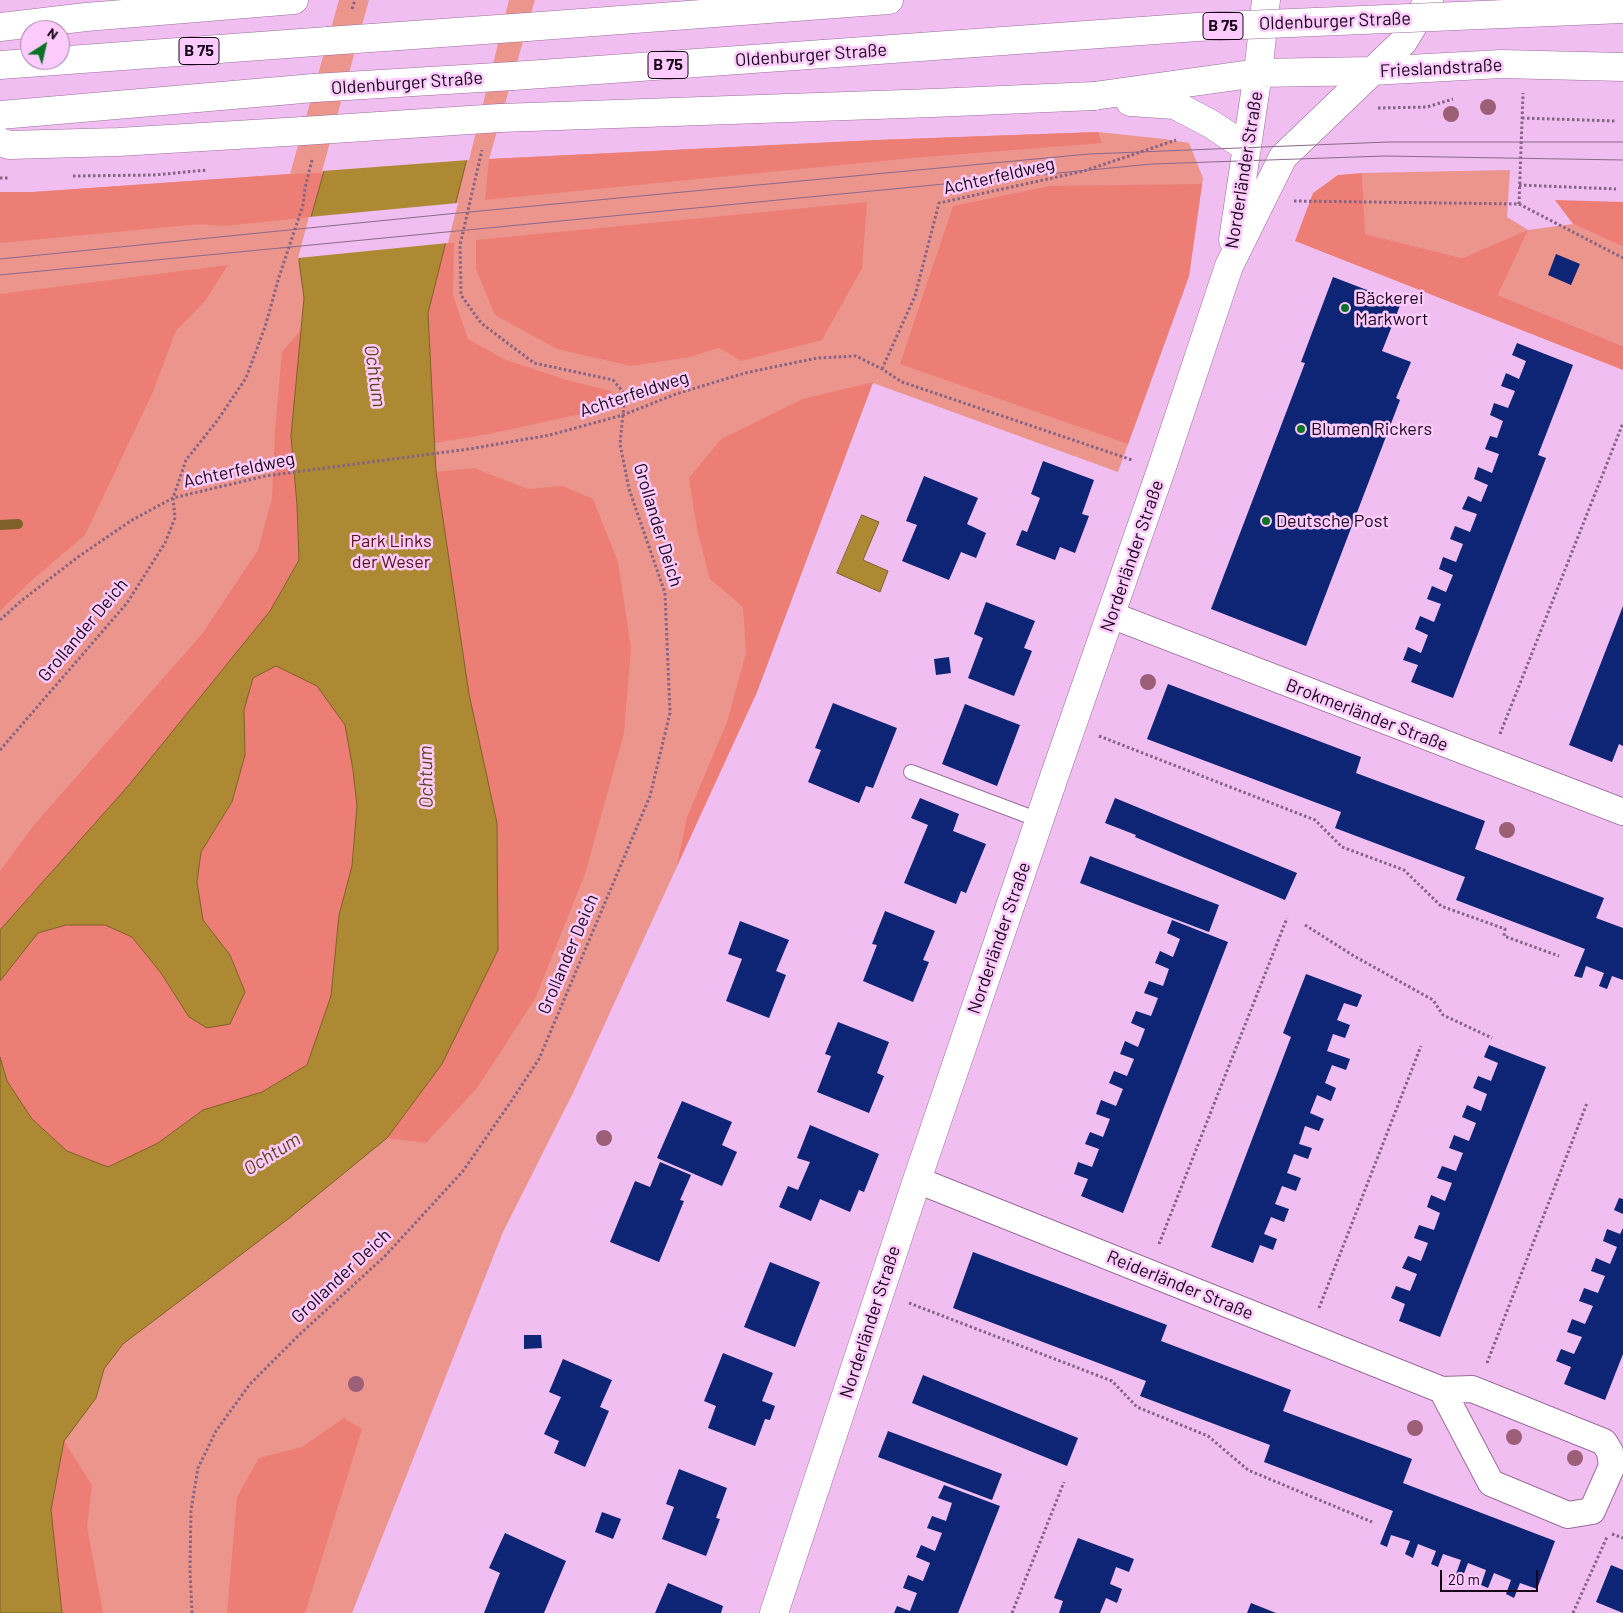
<!DOCTYPE html>
<html>
<head>
<meta charset="utf-8">
<style>
  body { margin:0 }
  #map { position:relative; width:1623px; height:1613px; overflow:hidden; background:#f0bef1; font-family:Barlow,sans-serif }
  canvas { display:block }
  .north { position:absolute; left:20px; top:20px; width:50px; height:50px; box-sizing:border-box; background:#fecbfe; border:1px solid #a17ca1; border-radius:50%; rotate:35deg; font-size:14px; font-weight:700; line-height:20px; text-align:center; color:#150516 }
  .north::after { content:''; display:block; margin:auto; width:18px; height:22px; background:#0a7224; clip-path:polygon(50% 0,100% 100%,50% 72%,0 100%) }
  .scale { position:absolute; left:1440px; top:1570px; width:98px; height:22px; box-sizing:border-box; border:2px solid #150516; border-top:0; padding-left:6px; font-size:15px; line-height:18px; white-space:nowrap; color:#150516; -webkit-text-stroke:4px #fecbfe; paint-order:stroke }
</style>
</head>
<body>
<div id="map">
<canvas width="1623" height="1613"></canvas>
<div class="north">N</div>
<div class="scale">20 m</div>
</div>
<script>
const ctx = document.querySelector('canvas').getContext('2d');
ctx.lineJoin = 'round';
function paint(path, color) { ctx.fillStyle = color; ctx.fill(path, 'evenodd'); }
function trace(path, color, width, dash) { ctx.strokeStyle = color; ctx.lineWidth = width; ctx.lineCap = dash ? 'butt' : 'round'; ctx.setLineDash(dash || []); ctx.stroke(path); }
function write(font, color, halo, rows, align = 'center') {
  ctx.font = font + ' Barlow,sans-serif'; ctx.lineWidth = 5; ctx.setLineDash([]); ctx.textBaseline = 'middle'; ctx.strokeStyle = halo; ctx.fillStyle = color; for (const [text, x, y, turn = 0] of rows) {
    ctx.save(); ctx.translate(x, y); ctx.rotate((+turn || 0) * Math.PI / 180); ctx.textAlign = isNaN(turn) ? turn : align; if (halo) ctx.strokeText(text, 0, 0); ctx.fillText(text, 0, 0); ctx.restore();
  }
}
paint(new Path2D(`
  M339,0H535L489,159L877,140L1098,132L1164,139L1189,143L1203,178L1189,276L1118,472L873,383L757,692L574,1091L503,1232L352,1613H0V192H33L290,174Z
  M1510,170L1507,217L1528,230L1573,224L1623,247V346L1498,295L1527,231L1462,258L1364,234L1362,173Z`), '#ec958d');
paint(new Path2D(`
  M1098,132L1102,143L912,158L485,200L489,159L877,140Z
  M324,173L311,217L224,226L200,224L0,243V192H33L290,174Z
  M1362,173L1365,234L1462,258L1528,230L1498,295L1623,346V370L1295,241L1313,193L1338,175Z
  M1202,184L1189,276L1128,444L900,364L953,206L1050,186Z
  M1555,200L1623,202V247L1573,224Z
  M867,202L862,268L822,340L741,361L719,348L690,357L631,366L557,349L495,315L476,269V240Z
  M445,243H454L453,295L468,339L506,360L567,380L611,391L613,407L489,434L434,443L428,313Z
  M228,265L205,301L176,331L152,394L85,535L31,581L0,611V294Z
  M301,330L291,436L297,505L299,560L270,611L129,785L0,930V871L34,825L202,634L258,550L272,498L275,429L282,352Z
  M873,382L757,692L677,866L687,817L727,722L746,653L743,607L710,579L697,529L689,478L721,439L803,399Z
  M474,468L528,489L562,486L593,499L618,562L631,648L624,733L585,874L535,999L477,1088L426,1143L387,1138L442,1064L497,823L469,694L436,472Z
  M276,666L317,686L345,725L353,770L357,806L352,866L339,915L331,996L307,1065L262,1092L203,1110L158,1143L108,1167L67,1151L32,1119L7,1081L0,1057V981L1,978L38,933L66,925H105L132,937L161,973L230,955L203,920L197,882L201,852L233,802L245,755L244,710L253,677Z
  M344,1418L362,1429L305,1613H227L237,1497L259,1458L302,1447Z
  M64,1441L92,1485L87,1527L103,1613H62L51,1510Z`), '#ed7e75');
const water = new Path2D(`
  M372,0H507L428,313L436,472L469,694L497,823L498,950L442,1064L387,1138L288,1219L123,1344L104,1369L96,1398L64,1441L51,1510L62,1613H0V1057L7,1081L32,1119L67,1151L108,1167L158,1143L203,1110L262,1092L307,1065L331,996L339,915L352,866L357,806L353,770L345,725L317,686L276,666L253,678L244,710L245,755L232,802L201,852L197,882L203,920L230,955L245,992L230,1024L207,1028L189,1017L161,973L132,937L105,925H66L38,933L0,981V930L129,785L270,611L299,560L297,505L291,436L304,298L299,261Z
  M862,515L879,522L863,560L888,571L880,592L837,573Z`);
paint(water, '#ad8933');
trace(water, '#7f612a', 1);
paint(new Path2D(`
  M369,0H509L469,160L322,171Z
  M458,203L448,243L298,258L309,217Z`), '#f0bef1');
trace(new Path2D(`
  M0,525L18,524`), '#7f612a', 10);
paint(new Path2D(`
  M1556,254L1580,264L1571,285L1548,275Z
  M1333,277L1401,303L1382,351L1411,362L1396,398L1400,400L1306,646L1211,609L1305,363L1301,362Z
  M1517,343L1573,365L1538,455L1546,458L1453,698L1411,682L1418,665L1403,660L1408,647L1421,653L1428,635L1415,629L1420,616L1434,622L1441,604L1427,599L1432,586L1446,592L1453,575L1439,569L1443,557L1456,562L1463,544L1450,539L1455,526L1470,532L1477,514L1462,509L1468,496L1481,502L1488,485L1474,479L1478,467L1492,473L1499,454L1485,449L1490,436L1497,438L1503,421L1490,415L1494,403L1508,408L1515,391L1501,386L1506,373L1519,379L1526,361L1512,355Z
  M1043,461L1094,480L1082,514L1089,516L1075,553L1060,547L1055,560L1016,545L1022,530L1027,532L1040,498L1031,494Z
  M924,476L978,498L967,524L986,533L976,558L961,552L949,580L902,561L917,525L906,521Z
  M986,602L1035,621L1024,648L1032,651L1014,696L968,678L983,638L974,634Z
  M1623,606V746L1619,744L1612,762L1569,745Z
  M949,657L951,673L936,675L934,659Z
  M1168,684L1361,757L1356,773L1485,821L1475,849L1604,898L1596,918L1623,928V980L1612,976L1607,989L1599,986L1604,973L1586,966L1582,978L1574,976L1585,949L1456,900L1465,877L1335,828L1341,812L1147,739Z
  M833,703L897,728L873,788L866,786L859,803L808,782L821,750L815,748Z
  M965,704L1020,725L997,786L942,764Z
  M920,798L959,814L953,831L986,844L966,893L961,891L956,904L904,883L928,825L911,818Z
  M1115,798L1297,873L1285,900L1135,837L1136,835L1105,823Z
  M1090,856L1219,905L1209,932L1080,883Z
  M885,911L935,931L923,960L929,962L913,1002L863,981L877,945L872,944Z
  M1172,920L1228,942L1123,1213L1081,1196L1088,1179L1074,1174L1078,1162L1092,1167L1099,1149L1085,1144L1090,1132L1103,1137L1110,1119L1096,1114L1101,1100L1116,1106L1123,1089L1109,1083L1114,1071L1127,1076L1134,1059L1120,1054L1125,1041L1138,1047L1145,1029L1131,1023L1136,1011L1151,1016L1158,998L1144,993L1149,981L1163,986L1169,969L1155,963L1160,951L1173,957L1180,939L1167,933Z
  M740,921L789,940L776,971L786,975L769,1018L726,1001L742,959L728,954Z
  M1306,974L1362,995L1357,1007L1344,1003L1337,1020L1350,1025L1345,1038L1333,1034L1327,1051L1350,1059L1346,1070L1332,1065L1325,1083L1336,1088L1331,1101L1317,1095L1310,1113L1324,1119L1319,1131L1305,1126L1299,1144L1312,1148L1308,1159L1294,1154L1287,1173L1301,1178L1296,1191L1282,1186L1275,1204L1289,1209L1284,1222L1271,1217L1264,1234L1277,1239L1273,1250L1260,1245L1253,1263L1211,1247L1291,1037L1283,1033Z
  M838,1022L889,1042L877,1073L884,1076L869,1113L817,1092L831,1056L825,1054Z
  M1489,1045L1546,1067L1440,1337L1399,1321L1405,1304L1391,1298L1396,1286L1410,1291L1417,1274L1402,1268L1408,1256L1421,1261L1428,1243L1414,1238L1419,1225L1434,1230L1440,1213L1427,1207L1431,1195L1445,1201L1452,1183L1437,1178L1442,1166L1456,1171L1463,1153L1449,1148L1454,1135L1469,1141L1476,1123L1462,1117L1467,1105L1481,1111L1487,1094L1473,1088L1478,1076L1491,1081L1498,1063L1484,1057Z
  M682,1101L732,1122L722,1145L737,1152L722,1186L657,1158Z
  M810,1125L879,1154L864,1192L859,1190L850,1212L820,1199L811,1221L779,1207L788,1186L798,1190L810,1162L797,1158Z
  M660,1162L691,1175L680,1200L684,1201L659,1262L610,1242L635,1181L650,1187Z
  M1619,1198L1623,1199V1214L1614,1210Z
  M1623,1228V1354L1605,1400L1564,1384L1571,1367L1556,1361L1561,1349L1574,1354L1582,1337L1567,1332L1572,1319L1585,1324L1593,1306L1579,1301L1584,1288L1598,1293L1605,1276L1591,1271L1596,1258L1610,1264L1617,1247L1603,1241L1607,1229L1620,1234Z
  M973,1252L1167,1325L1161,1341L1291,1390L1283,1411L1412,1459L1403,1483L1555,1541L1537,1589L1520,1583L1514,1598L1506,1594L1511,1580L1494,1573L1488,1588L1481,1585L1486,1570L1468,1563L1463,1576L1456,1574L1461,1560L1443,1554L1438,1567L1431,1564L1436,1551L1418,1544L1413,1558L1405,1554L1410,1541L1391,1535L1387,1547L1380,1544L1393,1511L1264,1462L1270,1445L1140,1396L1146,1381L953,1308Z
  M770,1262L820,1282L795,1347L744,1327Z
  M524,1335H541L542,1348L524,1349Z
  M723,1353L773,1373L762,1401L775,1406L770,1420L765,1419L755,1446L708,1428L716,1406L704,1401Z
  M563,1359L612,1380L600,1407L609,1411L585,1467L554,1453L559,1441L544,1434L561,1397L549,1392Z
  M923,1375L1078,1438L1067,1466L912,1403Z
  M888,1431L1002,1474L992,1500L878,1457Z
  M679,1469L727,1488L716,1518L720,1519L706,1556L662,1539L674,1507L666,1504Z
  M944,1485L1000,1506L958,1613H894L897,1606L910,1611L917,1593L903,1588L908,1575L923,1581L930,1563L916,1557L921,1545L935,1551L942,1533L927,1528L932,1516L946,1521L952,1503L938,1498Z
  M602,1512L621,1519L613,1539L595,1532Z
  M505,1533L566,1561L544,1613H484L500,1573L489,1568Z
  M1078,1538L1134,1559L1129,1572L1116,1567L1110,1584L1122,1589L1117,1603L1106,1598L1100,1613H1059L1063,1601L1054,1598Z
  M1611,1565L1623,1570V1613L1596,1602Z
  M668,1583L723,1606L721,1613H655Z
  M1251,1603L1276,1613H1247Z`), '#0e2474');
const service = new Path2D(`
  M911,772L1039,820`);
const minor = new Path2D(`
  M1111,615L1623,812
  M917,1180L1442,1390L1472,1389L1604,1442L1610,1452L1612,1466L1592,1511L1568,1515L1491,1483L1442,1390`);
const tertiary = new Path2D(`
  M1094,96L1258,73L1372,71L1501,64L1623,67
  M1130,102L1175,105L1211,124L1247,148
  M1233,240L1258,73L1266,0
  M774,1613L917,1180L1053,780L1161,470L1229,266L1283,157L1403,42L1429,0`);
const trunk = new Path2D(`
  M0,27L86,17L294,0
  M527,27L889,0
  M0,65L328,41
  M513,76L823,54
  M0,115L314,88
  M500,118L933,103L1094,96
  M0,142L9,145L118,142L303,131`);
trace(service, '#9b6d9c', 16);
trace(minor, '#9b6d9c', 28);
trace(tertiary, '#9b6d9c', 29);
trace(trunk, '#9b6d9c', 29);
trace(new Path2D(`
  M352,9L355,0
  M1378,108L1427,107L1453,99
  M1522,118L1615,121
  M73,176L154,175L207,170
  M0,178H9
  M1519,185L1616,189
  M1294,201L1519,204L1623,258
  M1519,204L1523,93
  M882,369L915,296L939,203L1084,171L1176,140
  M0,620L21,601L78,557L132,520L173,498L265,476L469,449L550,435L623,415L676,394L745,373L817,358L856,356L882,369L902,382L1132,460
  M1500,734L1623,423
  M1099,736L1315,820L1342,847L1404,870L1441,906L1505,929L1504,936L1559,956
  M0,750L127,603L165,543L175,518L173,498L186,460L217,421L246,378L265,327L279,277L303,205L305,188L312,160
  M1305,925L1354,956L1433,1000L1443,1015L1492,1038
  M1159,1244L1287,918
  M909,1303L1112,1381L1137,1407L1208,1436L1248,1470L1372,1522
  M1319,1308L1421,1046
  M1487,1363L1587,1103
  M1612,1534L1623,1538
  M192,1613L190,1570L191,1510L198,1468L216,1431L250,1384L300,1334L385,1256L463,1171L512,1100L539,1059L650,796L670,713L665,593L629,489L620,444L625,394L613,380L534,363L481,323L461,295L460,245L482,150
  M1012,1613L1064,1482
  M1573,1613L1607,1537`), '#846385', 3, [2.5, 2.5]);
trace(service, '#fff', 14);
trace(minor, '#fff', 26);
trace(tertiary, '#fff', 28);
trace(trunk, '#fff', 28);
trace(new Path2D(`
  M0,259L448,214L1089,154L1388,142H1623
  M0,275L1152,164L1385,156L1623,160`), '#8b698c', 1);
const trunkBridge = new Path2D(`
  M328,41L527,27
  M823,54L1197,27L1623,9
  M314,88L513,76
  M303,131L500,118`);
trace(trunkBridge, '#9b6d9c', 29, []);
trace(trunkBridge, '#fff', 28);
ctx.fillStyle = '#9c5f76';
for (const [x, y] of [
  [1488,107],
  [1451,114],
  [1148,682],
  [1507,830],
  [604,1138],
  [356,1384],
  [1415,1428],
  [1514,1437],
  [1575,1458]
]) { ctx.beginPath(); ctx.arc(x, y, 8, 0, 2 * Math.PI); ctx.fill(); }
for (const [x, y, r, color] of [
  [1345,308,5,"#0a7224"],
  [1301,429,5,"#0a7224"],
  [1266,521,5,"#0a7224"]
]) { const dot = new Path2D(); dot.arc(x, y, r, 0, 2 * Math.PI); ctx.fillStyle = color; ctx.fill(dot); trace(dot, '#fecbfe', 2); }
for (const [x, y, w] of [
  [1223,26,40],
  [199,51,40],
  [668,65,40]
]) { const box = new Path2D(); box.roundRect(x - w / 2, y - 13.5, w, 27, 4); ctx.fillStyle = '#fecbfe'; ctx.fill(box); trace(box, '#150516', 1); }
write('bold 16px', '#150516', null, [
  ["B 75",1223,26],
  ["B 75",199,51],
  ["B 75",668,65]
]);
write('18px', '#150516', '#fecbfe', [
  ["Oldenburger Straße",1335,21,-2],
  ["Oldenburger Straße",811,55,-4],
  ["Frieslandstraße",1441,68,-3],
  ["Oldenburger Straße",407,83,-4],
  ["Norderländer Straße",1244,170,-81],
  ["Achterfeldweg",999,176,-13],
  ["Achterfeldweg",634,394,-18],
  ["Achterfeldweg",239,470,-12],
  ["Grollander Deich",658,525,73],
  ["Norderländer Straße",1132,556,-71],
  ["Grollander Deich",83,630,-50],
  ["Brokmerländer Straße",1367,715,21],
  ["Norderländer Straße",999,938,-71],
  ["Grollander Deich",568,954,-67],
  ["Grollander Deich",341,1276,-43],
  ["Reiderländer Straße",1180,1285,22],
  ["Norderländer Straße",870,1322,-72]
]);
write('18px', '#150516', '#fecbfe', [
  ["Bäckerei",1355,298],
  ["Markwort",1355,319],
  ["Blumen Rickers",1311,429],
  ["Deutsche Post",1276,521]
], 'left');
write('18px', '#581212', '#fecbfe', [
  ["Park Links",391,541],
  ["der Weser",391,562]
]);
write('italic 19px', '#594618', '#fecbfe', [
  ["Ochtum",375,376,82],
  ["Ochtum",426,777,-91],
  ["Ochtum",272,1154,-32]
]);
</script>
</body>
</html>
